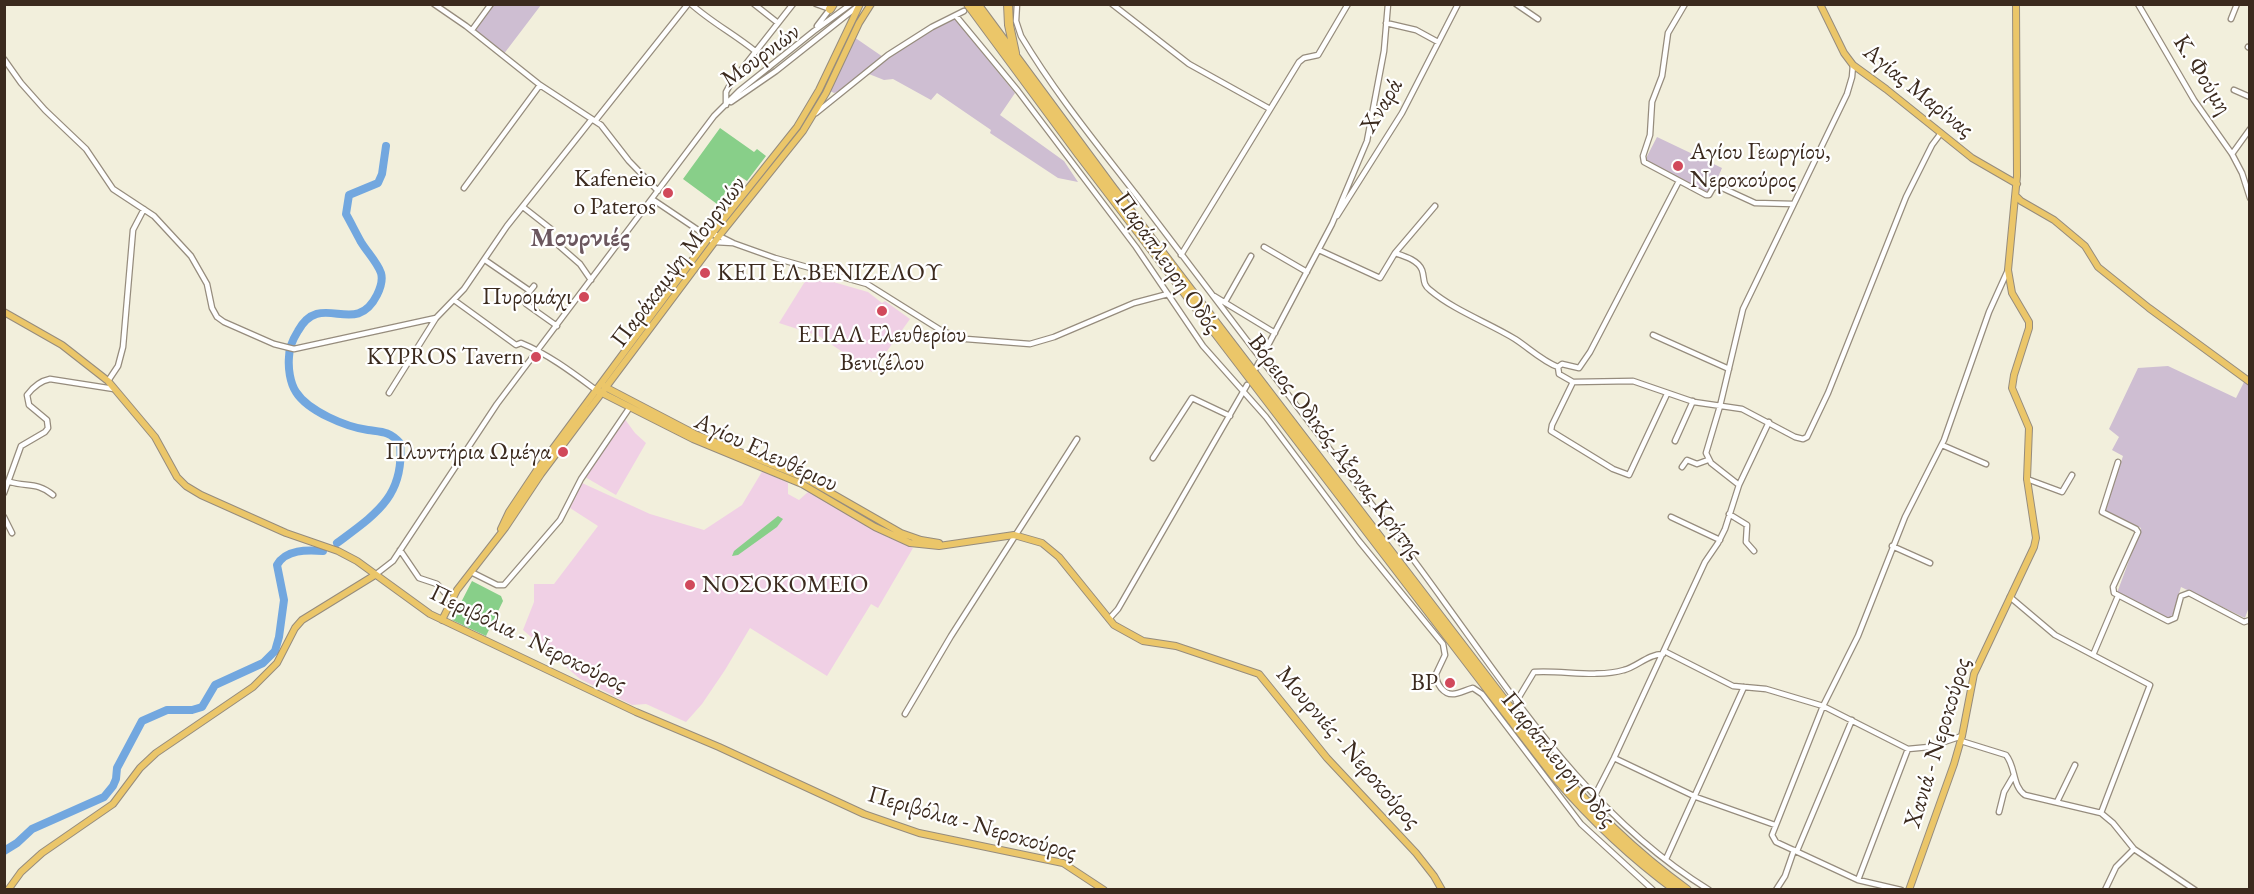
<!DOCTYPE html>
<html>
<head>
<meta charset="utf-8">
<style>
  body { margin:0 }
  #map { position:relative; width:2254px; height:894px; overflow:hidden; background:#f2efdc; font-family:"EB Garamond",serif }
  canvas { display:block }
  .frame { position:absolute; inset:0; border:6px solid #3b2a1e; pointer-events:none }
</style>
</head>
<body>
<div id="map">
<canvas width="2254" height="894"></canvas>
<div class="frame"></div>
</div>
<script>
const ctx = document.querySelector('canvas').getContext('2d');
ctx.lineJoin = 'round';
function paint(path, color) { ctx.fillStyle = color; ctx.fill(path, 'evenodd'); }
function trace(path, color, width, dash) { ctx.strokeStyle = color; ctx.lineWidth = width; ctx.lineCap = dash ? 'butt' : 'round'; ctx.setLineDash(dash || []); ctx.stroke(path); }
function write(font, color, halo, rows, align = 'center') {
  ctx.font = font + ' "EB Garamond",serif'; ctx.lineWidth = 4.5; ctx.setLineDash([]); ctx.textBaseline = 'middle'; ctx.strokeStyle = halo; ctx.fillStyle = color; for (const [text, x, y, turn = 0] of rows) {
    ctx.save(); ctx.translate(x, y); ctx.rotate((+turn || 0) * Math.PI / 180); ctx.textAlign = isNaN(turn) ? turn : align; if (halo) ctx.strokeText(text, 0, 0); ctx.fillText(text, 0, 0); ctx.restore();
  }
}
paint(new Path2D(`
  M809,275L868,292L882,303L885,301L910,319L872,372L819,336L779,323Z
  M624,418L635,433L646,443L616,495L585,477Z
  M763,470L788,483V494L799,500L808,492H813L890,538L913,548L878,608L871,604L827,676L750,628L725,670L702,704L686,722L646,704L632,705L580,679L523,630L534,602V584H554L598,526L570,508L582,483L650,514L704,530L742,505Z`), '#f0d0e5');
paint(new Path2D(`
  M491,5H541L503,55L472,30Z
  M955,19L1015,93L1000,115L1064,161L1078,182L1058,178L990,133L991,130L937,93L931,100L893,79L884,80L864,72L837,92L834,93L828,90L854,37L886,59L936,28Z
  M1657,137L1722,168L1711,194L1644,162Z
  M2168,366L2236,398L2245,380L2249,382L2250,604L2245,618L2181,587L2171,620L2117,593L2141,528L2105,511L2123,456L2112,450L2119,437L2109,429L2138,368Z`), '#cebed2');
paint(new Path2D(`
  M720,128L754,152L757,149L766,156L747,181L738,175L717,204L683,179Z
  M778,516L783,519L777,527L738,555L732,556L734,551Z
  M472,581L501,596L503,601L486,636L452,620Z`), '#88cf89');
trace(new Path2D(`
  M337,543C376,514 405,496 400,443C389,431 382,432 368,430C346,427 308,411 296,392C290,383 288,368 289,357C289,347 293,339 298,331C321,289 355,339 377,295C380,289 383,280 381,273C377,262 367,252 361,242C356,233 351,223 346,214L349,195L378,183L382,174L386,146
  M4,851L17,843L32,829L104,797L113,786L116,779L117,768L142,721L167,710H192L202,707L215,685L263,663L275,651L279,637L284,600L277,565C286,549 307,550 323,551`), '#72a7df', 8);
const minor = new Path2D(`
  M434,4L466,26L540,85L601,125L629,161L658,191
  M691,4C711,22 734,34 755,51
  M754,4L778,23
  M816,4L830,9L817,26
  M1017,4L1016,21L1021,36C1055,93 1097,144 1138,197C1197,274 1256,352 1315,430C1359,487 1403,544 1445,603C1522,709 1594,819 1709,890
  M1112,4L1189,64L1270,109
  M1516,4L1538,19
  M1685,4L1668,33L1662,76L1652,102L1650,135L1643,156L1644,162L1706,195H1709L1713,188L1718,186L1755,203L1793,204
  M2138,4L2194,100L2232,154L2242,173L2250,198
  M956,16L1018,91L1136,247L1203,346L1266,417L1359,541L1443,644L1445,655L1436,674C1436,680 1437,683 1441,688C1451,700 1461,691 1473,688L1482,694L1581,824L1653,890
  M2231,19L2237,4
  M1386,23L1416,30L1438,42
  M472,30L491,4
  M2248,47L2250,48
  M4,59L21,83L45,110L86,149L113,189L154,216L191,256L207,284L212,308L217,317L224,322L274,344L294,349L436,318
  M2234,90L2250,97
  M731,102L776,71L858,6
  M726,105V92L731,83L793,4
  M816,113L888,55L932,27L964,11
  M595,121L688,4
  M2232,154L2250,129
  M464,188L540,85
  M652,199L698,230L708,239L715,242L733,243
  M523,207L551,229
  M1337,216L1402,113L1458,4
  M698,230L719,236L733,243L775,258L867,284L942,331L966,339L1030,344L1054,337L1134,303L1168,294
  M556,243L580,264L591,280
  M1264,247L1307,272
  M1319,250L1380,278L1395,253C1404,256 1418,260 1422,270C1425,279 1422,284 1430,290C1455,311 1487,322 1515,339C1529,348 1542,361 1558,367
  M1395,253L1435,206
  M1181,255L1299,62L1304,58L1318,55L1348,4
  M485,260L530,291
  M534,286L525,297L526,304L557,326
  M1214,296L1275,333
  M454,300L516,345L521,343C548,354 573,373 596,390
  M1225,302L1251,256
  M1653,335L1729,369
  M1256,368L1332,224L1367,141L1384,51L1388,4
  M108,381L118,366L123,347L133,230L144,209
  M1573,382L1633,381L1694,402L1742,409L1795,437L1803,439L1807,437L1828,393L1906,197L1932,145L1941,133
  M389,393L436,318L464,289L507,226L592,119
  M1667,394L1629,475L1613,469L1551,431L1552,425L1573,382L1559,374L1558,367L1562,364L1579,368L1590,352L1679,181
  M1675,441L1693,401
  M1942,445L1986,464
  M1153,458L1192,398L1230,416
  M2118,462L2102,512L2136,529L2138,532L2113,587L2114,593L2168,621L2175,618L2181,596L2189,593L2244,622L2250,620
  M1682,467L1687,460L1697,464L1708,460
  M2027,479L2062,492L2072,475
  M10,482C27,487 38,482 53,495
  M1739,485L1711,463L1706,453L1720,406L1743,309L1847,94L1852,77L1853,65
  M4,493L21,446L45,432L48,428L47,420L29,405L27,395C33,387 40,381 50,379L114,389
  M1729,514L1747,525L1746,542L1754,551
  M4,517L12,533
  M1671,517L1720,540
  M1892,546L1930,563
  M400,550L419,578L437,584L451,600
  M471,572L497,585H504L560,520L581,479L630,407
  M375,575L393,561L497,404L714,116L739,91L814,31L851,4
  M2010,597L2055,635L2150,685L2101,813
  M1109,619L1118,609L1247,385
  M1664,651L1733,686L1766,689L1823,706L1908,749L1929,747L1962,736
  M2093,655L2118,596
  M1516,702L1534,672C1563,670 1596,678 1624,670C1637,667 1648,654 1663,654
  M905,714L951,636L1077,439
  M1961,741L2006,755C2016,767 2012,786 2025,795L2101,813L2113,823L2134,849L2195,890
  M1614,758L1696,797L1775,825
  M1592,801L1614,758L1705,562L1718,543L1725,529L1739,485L1769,422
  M2057,802L2075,765
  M1999,812L2004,792L2014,775
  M1797,851L1852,720
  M1666,859L1744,687
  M1858,880L1908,749
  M1776,890L1785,876L1794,850
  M1901,890L1858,880L1776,842L1772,835L1823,706L1858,636L1905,517L1944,440L1989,312L2008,270
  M2105,890L2116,867L2134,849`);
const major = new Path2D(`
  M1820,4L1844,53L1853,65L1886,89L1972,158L2017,184
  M2016,196L2021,201L2054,220L2085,246L2098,267L2149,308L2250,382
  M4,312L62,345L108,381L155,437L177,477L186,486L201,495L286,533L338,551L357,561L430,614L636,712L719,747L864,814L919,833L1063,863L1104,890
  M605,387L695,434L805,478L901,533L921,540L939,543
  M596,390L693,439L802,484L875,527L910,543L939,546L1014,535L1042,543L1059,557L1114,625L1143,641L1176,646L1259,674L1327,758L1416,853L1434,876L1442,890
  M501,529L509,512L537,470L708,239L797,127L819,90L860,4
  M442,620L457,590L505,528L541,474L719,236L803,131L826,93L859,23L871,4
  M8,890L21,872L42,853L113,804L140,768L156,753L253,687L277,663L295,628L302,620L375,575
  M1909,890L1954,764L1962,736L1974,674L2034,547L2036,538L2027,479L2029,428L2012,388L2014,375L2029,328V322L2012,293L2008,270L2017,176L2016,4`);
const highway = new Path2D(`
  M968,4L1078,153L1555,777C1591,819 1631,857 1676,890
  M977,4L1112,187L1546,755C1587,806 1633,851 1687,890
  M1008,4L1009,25L1015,53
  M830,9L833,4`);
trace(minor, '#968c7d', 7);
trace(major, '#968c7d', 8);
trace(highway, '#968c7d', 10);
trace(minor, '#fff', 4.5);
trace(major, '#ebc669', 6);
trace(highway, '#ebc669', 8);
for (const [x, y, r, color] of [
  [1678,166,6,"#d1495b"],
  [668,193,6,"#d1495b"],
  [705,273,6,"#d1495b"],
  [584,297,6,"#d1495b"],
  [882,311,6,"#d1495b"],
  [536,357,6,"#d1495b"],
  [563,452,6,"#d1495b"],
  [690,585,6,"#d1495b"],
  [1450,683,6,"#d1495b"]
]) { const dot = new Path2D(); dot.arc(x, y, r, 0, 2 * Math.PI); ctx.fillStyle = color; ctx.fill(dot); trace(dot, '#fff', 2); }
write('24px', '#3b2a1e', '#fff', [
  ["Μουρνιών",761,56,-36],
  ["Κ. Φούμη",2202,75,58],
  ["Αγίας Μαρίνας",1918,91,39],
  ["Χναρά",1382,106,-59],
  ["Παράκαμψη Μουρνιών",679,262,-53],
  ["Παράπλευρη Οδός",1167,263,55],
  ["Βόρειος Οδικός Άξονας Κρήτης",1335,447,53],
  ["Αγίου Ελευθέριου",766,453,25],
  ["Περιβόλια - Νεροκούρος",528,639,26],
  ["Χανιά - Νεροκούρος",1938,743,-73],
  ["Μουρνιές - Νεροκούρος",1348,748,49],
  ["Παράπλευρη Οδός",1558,760,51],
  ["Περιβόλια - Νεροκούρος",972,824,16]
]);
write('24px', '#3b2a1e', '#fff', [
  ["Αγίου Γεωργίου,",1690,152,"left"],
  ["Νεροκούρος",1690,180,"left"],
  ["Kafeneio",656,179],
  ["o Pateros",656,207],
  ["ΚΕΠ ΕΛ.ΒΕΝΙΖΕΛΟΥ",717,273,"left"],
  ["Πυρομάχι",572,297],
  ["ΕΠΑΛ Ελευθερίου",882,335,"center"],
  ["Βενιζέλου",882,363,"center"],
  ["KYPROS Tavern",524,357],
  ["Πλυντήρια Ωμέγα",551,452],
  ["ΝΟΣΟΚΟΜΕΙΟ",702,585,"left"],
  ["BP",1438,683]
], 'right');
write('bold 27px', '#6b575e', '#fff', [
  ["Μουρνιές",580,239]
]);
</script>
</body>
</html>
